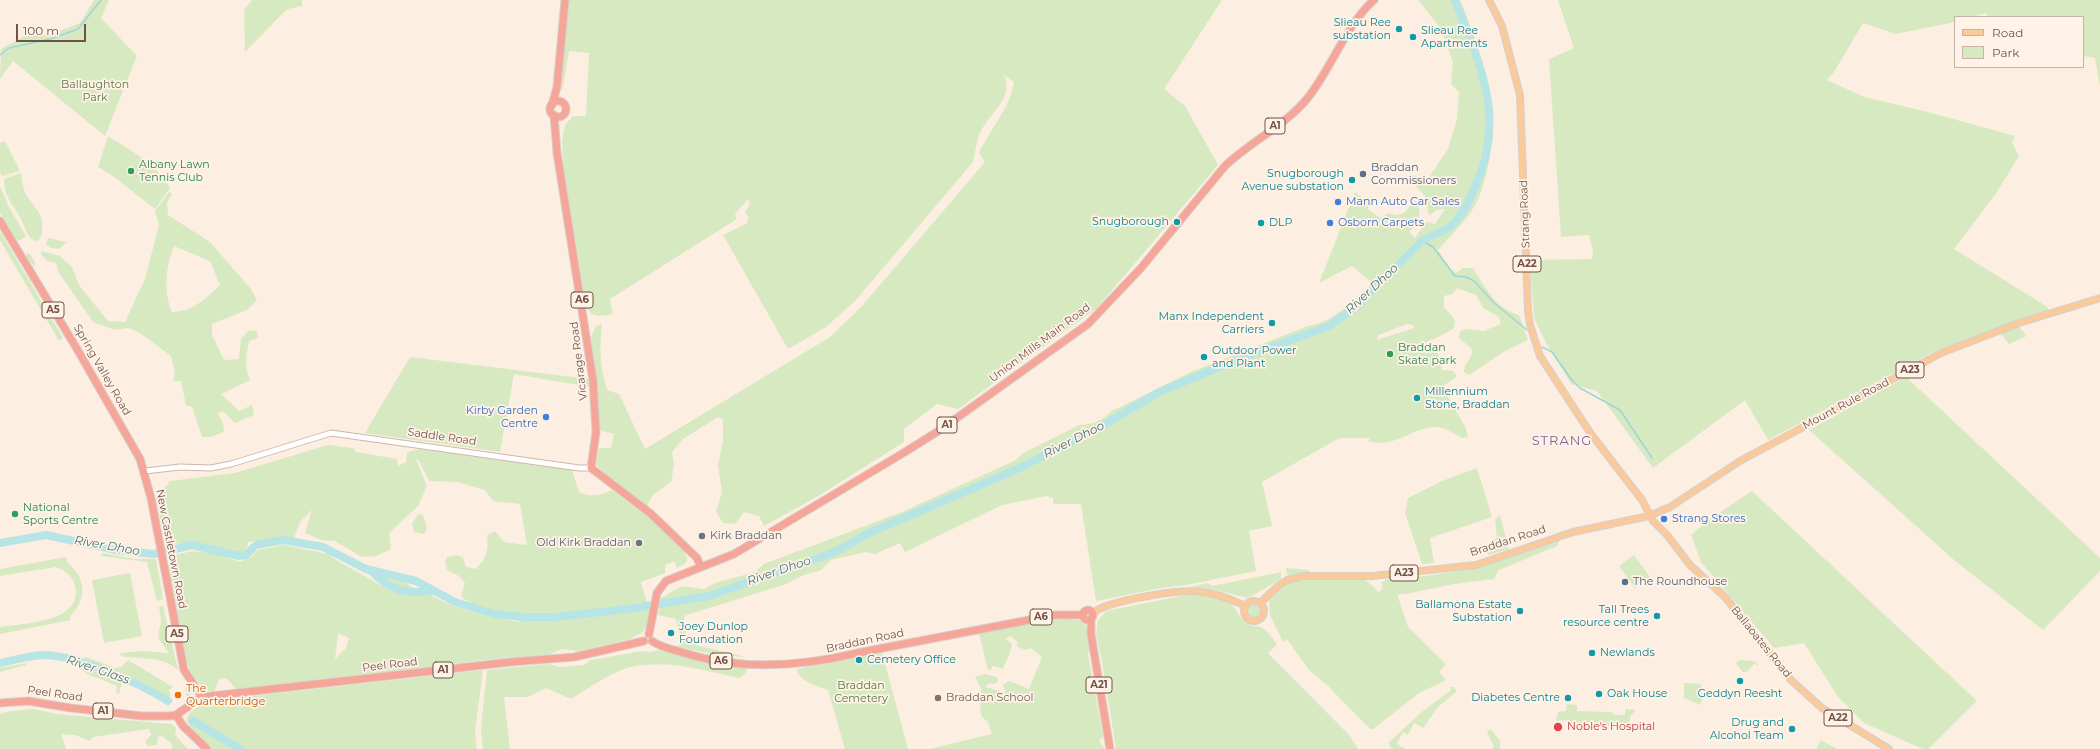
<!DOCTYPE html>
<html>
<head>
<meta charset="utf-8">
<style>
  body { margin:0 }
  #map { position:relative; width:2100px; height:749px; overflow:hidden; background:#fcefe2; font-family:Montserrat,sans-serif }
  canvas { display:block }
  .legend { position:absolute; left:1954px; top:16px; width:130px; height:52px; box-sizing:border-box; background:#fff3e8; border:1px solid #c7b3a8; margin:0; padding:5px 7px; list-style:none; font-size:12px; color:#735349 }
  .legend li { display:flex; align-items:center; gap:8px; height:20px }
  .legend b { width:20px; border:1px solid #c7b3a8 }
  .scale { position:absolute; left:16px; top:24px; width:70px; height:18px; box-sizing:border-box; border:2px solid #735349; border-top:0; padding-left:5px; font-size:12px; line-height:14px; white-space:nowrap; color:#735349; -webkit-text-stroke:3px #fff3e8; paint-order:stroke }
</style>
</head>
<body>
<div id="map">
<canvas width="2100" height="749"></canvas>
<ul class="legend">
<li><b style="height:5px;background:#faca9b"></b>Road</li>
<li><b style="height:11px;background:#d7e9c1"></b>Park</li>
</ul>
<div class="scale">100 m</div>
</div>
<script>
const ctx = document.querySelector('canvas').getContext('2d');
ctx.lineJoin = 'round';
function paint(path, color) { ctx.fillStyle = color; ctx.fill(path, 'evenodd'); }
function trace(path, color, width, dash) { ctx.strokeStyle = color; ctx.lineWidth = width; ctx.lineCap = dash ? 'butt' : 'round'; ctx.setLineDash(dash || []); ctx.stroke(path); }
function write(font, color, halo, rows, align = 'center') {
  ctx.font = font + ' Montserrat,sans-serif'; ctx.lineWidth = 3.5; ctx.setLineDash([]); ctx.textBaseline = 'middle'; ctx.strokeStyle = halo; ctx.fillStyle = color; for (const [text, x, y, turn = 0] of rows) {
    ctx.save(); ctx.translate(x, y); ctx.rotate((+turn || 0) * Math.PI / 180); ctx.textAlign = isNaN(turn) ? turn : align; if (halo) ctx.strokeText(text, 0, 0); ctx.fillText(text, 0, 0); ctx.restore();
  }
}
paint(new Path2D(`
  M94,0H109L101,18L137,56L105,136L13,61L0,79L1,49L24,36L49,35L80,23Z
  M252,0H302V6L288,9L281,15L245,52L244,10Z
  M568,0H1222L1164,89L1185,106L1218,165L1097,308L958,409L937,404L904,429V442L820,495L764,526L759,516L744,512L735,524L723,523L716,512L722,492L718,465L723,441V420L718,417L683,439L672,452L674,465L671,482L653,495L647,506L604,474L596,464L599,448H611L614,434L599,430L591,337L596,326L602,324C599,348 600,367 607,390L619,394L645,449L830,337L862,306L985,162L979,153C990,129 1010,108 1014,82L1004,75C1015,99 987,115 979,135C976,144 975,154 973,162L856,300L826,327L788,349L723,235L747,223L748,217L745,211L750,205L748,199L735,214L737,219L610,299L613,314C603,316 590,319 587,306C586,301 587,298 584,294L563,168L562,142L565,125L573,116H586L589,53L569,51L562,92V67Z
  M1418,0H1460C1486,62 1505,132 1479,197C1471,217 1452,234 1438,250L1450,268L1456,273L1463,268H1473C1485,287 1496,309 1519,315L1528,340L1505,351L1469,375L1464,372C1464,362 1473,359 1472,349L1459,338L1460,331L1465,329L1484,331L1501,324L1499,317L1483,308L1476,295L1457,288L1453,294L1444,296V307L1455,320L1454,328C1443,336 1434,338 1423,344L1419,337L1426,354L1432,350H1437L1442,370L1453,371L1457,376L1442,387L1466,428L1468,437L1463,438C1453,434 1445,426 1434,427C1408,429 1398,448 1368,441L1370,438H1342L1336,440L1262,482L1272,526L1249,531L1256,571L1186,585L1161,588L1096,601L1081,504H1053V498L1047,496L1002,505L905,552L900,543L875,554L865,552L831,560L821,570L804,575L786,584L684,616L687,643L746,657L718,655L678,647L681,638L676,619L658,615L661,598L682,586L704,589L715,583L755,572L764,564L902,512L1014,461L1025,452L1079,425C1092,425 1103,420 1112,411L1193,371L1308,326C1334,322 1354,300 1372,283L1352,266L1319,283L1355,192L1370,204L1367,209L1381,218L1389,213L1397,215L1404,213L1415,200C1423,211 1420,224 1409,232L1415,238L1426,222L1435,224L1445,209L1437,210L1429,216L1425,196L1411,181L1409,174L1427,180L1448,149L1457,119L1459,92L1451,84L1453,62L1441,29ZM1407,324L1413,325L1414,328L1377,340L1378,335Z
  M1558,0H2100V86L2095,58L2083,56V17H1988L1986,13L1972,17H1955V22L1895,34L1863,23L1834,72L1827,80L1864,97L1924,111L2015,136L2012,142L2019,156L1997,192L1954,249L2046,306L2049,310L1937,350L1768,440L1745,400L1653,468L1597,391L1571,384L1545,341L1534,318L1530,260L1592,259L1593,251L1589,235L1561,237L1549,59L1574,48Z
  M108,136C130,150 157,164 170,188L155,209L113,176L98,167Z
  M5,141L20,171L2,176L0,172V143Z
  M21,173C22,180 22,185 25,192C32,207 45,212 42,231C42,235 41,239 37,241C27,239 25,227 21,219C13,204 4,197 4,179Z
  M0,186L8,205L26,236L19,241L15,238L0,213Z
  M169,192L172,194L167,203L168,215L210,242L251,289L257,300L247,310L212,324V335L224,360L239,359L241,339L249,330L257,331L258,338L249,341C246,357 244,365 250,380L221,394L239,411L252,405L254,415L235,423L223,411L218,413L223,423L224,432L211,437H202L192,407L186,405L181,381H173L175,373L171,356L140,333L128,328L115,330L93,322L59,273L56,263L47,261L41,254L42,251L60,256L72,267L79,285L108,321L125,322L145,279L159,225L155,211ZM174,246L210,261L220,285C206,298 193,312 172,312C163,292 166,265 174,246Z
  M0,231L63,338L59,341L0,240Z
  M48,238L67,242L59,249L51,248L46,245Z
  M27,253L30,254L35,262V267L26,257Z
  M2019,327L2026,335L2025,337L2009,344L2001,334Z
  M410,357L589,379L591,387L514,374L500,452L365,433Z
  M1906,377L2100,558V571L2043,630L1954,560L1809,430Z
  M328,445L353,448L356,452L397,459L398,466L406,462L407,452L421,449L572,470L579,492C591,498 601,495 612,490C628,503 687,540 687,560L685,564L677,568L674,561L665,565V573L641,582L650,613L649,620L643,632L630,639L579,651L562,649L548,655L503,658L236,689L226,678L219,679L214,692L206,690L191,675L186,658L168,565L172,556C202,547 211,553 240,562L251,557L258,550L284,545L328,554L339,562L390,590L410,595H430L453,606L491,617L519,622L521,615C504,612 473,609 461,596L465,583L459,576L447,570L445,562L447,557L457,555L463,558L466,567L476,569C486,559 489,549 487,535L495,531L504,542L527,545L520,504L493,501L485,490L458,482L429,481L418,459L416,460L427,486L418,506L389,533L391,549L376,556L362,557L335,541L321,540L305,533L312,510L300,522L294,538L279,537L248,542C247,549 246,552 237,553C213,547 193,541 168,545L166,539L169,531H163L156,500L170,481L235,473ZM338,633L349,638L346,648L335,659Z
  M1477,468L1492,517L1430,538L1434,563L1422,564L1405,513L1408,498L1442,481Z
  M1752,491L1977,701L1928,749H1923L1864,723L1838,697L1804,643L1774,648L1701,562L1691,535L1710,519Z
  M418,514L423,515L427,528L424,534L414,532L412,524Z
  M1500,515L1509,549L1489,555L1484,550L1497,537L1495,520L1497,517Z
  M1560,540L1557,546L1499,570L1494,579L1454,584L1406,594H1397L1408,627L1446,664L1439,672L1446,680L1419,693L1373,729H1370L1327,685L1308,669L1287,639L1283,642L1270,615L1269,601L1273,594L1285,584L1304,578H1354L1364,579L1373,586L1378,592L1382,590V582L1390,578L1425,576L1478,568Z
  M103,553L135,559H156L163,599L157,601L147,562L101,556Z
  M1634,555L1650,577L1635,588L1619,566Z
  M66,557C67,564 69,564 74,569C87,584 84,603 70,616L71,620L0,634V627C24,623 83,623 75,586C73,576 65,570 56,567L0,576V569Z
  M1286,568L1309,570L1310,572L1290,576L1287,574Z
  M1281,572V579L1248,598L1211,589L1189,587L1208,583L1212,586Z
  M130,573L142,636L104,643L92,580Z
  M395,577L405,581L415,590C405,592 389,588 384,578Z
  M1186,595C1199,596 1221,596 1232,605C1238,611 1240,620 1248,624C1251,626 1254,625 1257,626C1267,628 1272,638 1277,645L1268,653L1350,736L1358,749H1116L1101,656L1096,636L1098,620L1106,611Z
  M1247 611a7 7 0 1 1 14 0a7 7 0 1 1-14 0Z
  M163,606L178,670C162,655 141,660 121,656L120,653L141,651L169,653L158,638L161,620L159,607Z
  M1067,619L1083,621C1088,629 1093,645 1088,654L1103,736L1099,741L1105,749H929L992,734L988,722L982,717L980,708L981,688L975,677L985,674L997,677L998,682L994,684L989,683L986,687L1006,693L1003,685L1009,681L1029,689L1042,657L1031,648L1025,650L1016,646L1018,643L1011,636L1005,639L1011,643L1012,647L1003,669L993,666L990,671L987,667L979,633L1038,620Z
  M659,650L694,659L747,668L745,674L739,678C703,670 667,659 630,667C612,672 587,689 571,699L546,688L528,697H504L510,749H483L481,729L487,670L550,664L558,667L584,665L591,660L642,651L651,652Z
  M882,652L908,749H845L828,690C815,685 801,683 796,669Z
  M86,657L115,668L121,667L128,660L173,687L169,690L171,696L166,698L143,683L84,659Z
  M1739,660L1754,661L1759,666L1754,664L1747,672H1743L1736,664L1732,668Z
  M26,663V665L0,672V668Z
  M81,666L122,682L119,694L116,693L117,686L90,675L80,669Z
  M483,670L475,731L477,749H213L191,728L187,722C187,707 208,703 219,700Z
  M1684,683L1701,684L1702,700L1700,705L1684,698Z
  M186,684H188L192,691L188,700L185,689L187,688Z
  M1450,687H1454L1457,691L1438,707L1423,728L1414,723L1408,735L1403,732L1397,744L1406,749H1392L1388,743L1423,711L1451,690Z
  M1567,704L1577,705V711L1611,712L1615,715H1625V709L1636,710L1631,715L1628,728L1599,725V724L1588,723L1587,724L1561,720L1556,721L1558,712L1566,711Z
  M34,709L57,714L171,724L176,728L175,735L188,749H171L173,745L162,736L158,737L157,745L148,746L145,742L151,735L149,729L93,737L90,741L75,735L61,734L66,749H0V714L10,711Z
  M1490,728L1500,741V749H1492L1494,746L1487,733Z
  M1821,740L1837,749H1816Z`), '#d7e9c1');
trace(new Path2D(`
  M0,55L9,48L50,39L78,29L101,0
  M1422,241L1433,247L1455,276L1466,277L1474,281L1493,302L1527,330
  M1542,347L1552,352L1571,379L1580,388L1620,410L1652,458`), '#9ed5d7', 1.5);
trace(new Path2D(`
  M0,543L46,535L116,550L154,554L192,545L239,556L246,555L256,545L283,540L323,547L366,569L416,581L455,602L494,614L522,617H557L627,609L709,596L835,552L869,533L1013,471L1097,429L1159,392L1234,361L1329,326L1358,305L1422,241C1432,234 1443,233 1451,226C1462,216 1470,200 1475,187C1507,118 1480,65 1455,0
  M371,571C391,591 404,594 433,591
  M0,663C15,660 31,655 45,655C79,656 139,683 168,701
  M193,721L240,749`), '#b7e4e5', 8);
const secondary = new Path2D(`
  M145,471L180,467L211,468L231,464L331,433L579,468H591`);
const primary = new Path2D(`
  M1489,0L1502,26L1520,95L1528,311L1530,325L1540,356L1591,434L1642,500L1653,521L1667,535L1690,565L1725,597L1791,680L1822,708L1889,749
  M1244 611a10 10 0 1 1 20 0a10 10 0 1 1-20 0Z
  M1260,603L1278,586L1287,580L1303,576H1373L1476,565L1573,532L1649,516L1670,507L1740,461L1941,353L2019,323L2100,298
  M1093,613C1109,600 1180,589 1201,592C1217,593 1231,600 1246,606`);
const highway = new Path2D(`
  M550 109a8 8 0 1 1 16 0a8 8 0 1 1-16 0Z
  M552,105L557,87L565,0
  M554,115L557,153L593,380L596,432L591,468L650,513L697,558L701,567
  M0,221L77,349L140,459L151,498L184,670L202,697
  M1083 615a5 5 0 1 1 10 0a5 5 0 1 1-10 0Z
  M1091,620V634L1110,749
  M649,634L657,593L666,581L734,554L905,452L940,430L1088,324L1141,268L1225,166C1250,142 1284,126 1306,100C1331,70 1345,26 1374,0
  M652,641C660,647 671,649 681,652C739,671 799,667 857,653L1055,615H1083
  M0,703L28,701L71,708L142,716H170L176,715L202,697L511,662L574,657L644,641
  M176,715L183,726L207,749`);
trace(secondary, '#d2b6a9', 7);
trace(primary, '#d8cfcc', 8);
trace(highway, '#d8cfcc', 9);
trace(secondary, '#fff', 5);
trace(primary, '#faca9b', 5.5);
trace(highway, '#f6a599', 7);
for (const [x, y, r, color] of [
  [1399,29,4,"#0f9aa8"],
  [1413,37,4,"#0f9aa8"],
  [131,171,4,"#2e9e5b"],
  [1363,174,4,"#5c6f8a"],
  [1352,180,4,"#0f9aa8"],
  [1338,202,4,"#3f7fe0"],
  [1177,222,4,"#0f9aa8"],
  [1261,223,4,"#0f9aa8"],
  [1330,223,4,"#3f7fe0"],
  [1272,323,4,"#0f9aa8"],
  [1390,354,4,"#2e9e5b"],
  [1204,357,4,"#0f9aa8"],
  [1417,398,4,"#0f9aa8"],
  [546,417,4,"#3f7fe0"],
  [15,514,4,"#2e9e5b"],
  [1664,519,4,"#3f7fe0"],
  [702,536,4,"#6b7280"],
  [639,543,4,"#6b7280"],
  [1625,582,4,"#5c6f8a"],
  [1520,611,4,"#0f9aa8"],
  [1657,616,4,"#0f9aa8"],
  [671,633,4,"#0f9aa8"],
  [1592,653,4,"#0f9aa8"],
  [859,660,4,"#0f9aa8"],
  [1740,681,4,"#0f9aa8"],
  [1599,694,4,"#0f9aa8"],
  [178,695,4,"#e8710a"],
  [938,698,4,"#8d6e63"],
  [1568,698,4,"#0f9aa8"],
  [1558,727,5,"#e0444e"],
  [1792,729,4,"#0f9aa8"]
]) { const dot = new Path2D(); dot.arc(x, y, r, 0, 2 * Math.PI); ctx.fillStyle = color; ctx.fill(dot); trace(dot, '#fff3e8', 1.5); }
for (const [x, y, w] of [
  [1275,126,20],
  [1527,264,28],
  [582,300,22],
  [53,310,22],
  [1910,370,28],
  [947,425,20],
  [1404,573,28],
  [1041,617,22],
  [177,634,22],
  [721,661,22],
  [443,670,20],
  [1099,685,26],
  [103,711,20],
  [1838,718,28]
]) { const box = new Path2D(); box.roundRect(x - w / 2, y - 8, w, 16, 3); ctx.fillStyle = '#fff3e8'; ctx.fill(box); trace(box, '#735349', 1); }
write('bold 10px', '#735349', null, [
  ["A1",1275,126],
  ["A22",1527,264],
  ["A6",582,300],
  ["A5",53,310],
  ["A23",1910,370],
  ["A1",947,425],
  ["A23",1404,573],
  ["A6",1041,617],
  ["A5",177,634],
  ["A6",721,661],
  ["A1",443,670],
  ["A21",1099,685],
  ["A1",103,711],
  ["A22",1838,718]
]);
write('11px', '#0d838f', '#fff3e8', [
  ["Slieau Ree",1391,23],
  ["substation",1391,36],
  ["Slieau Ree",1421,31,"left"],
  ["Apartments",1421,44,"left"],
  ["Snugborough",1344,174],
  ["Avenue substation",1344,187],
  ["Snugborough",1169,222],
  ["DLP",1269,223,"left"],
  ["Manx Independent",1264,317],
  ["Carriers",1264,330],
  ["Outdoor Power",1212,351,"left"],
  ["and Plant",1212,364,"left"],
  ["Millennium",1425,392,"left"],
  ["Stone, Braddan",1425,405,"left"],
  ["Ballamona Estate",1512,605],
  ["Substation",1512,618],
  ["Tall Trees",1649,610],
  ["resource centre",1649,623],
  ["Joey Dunlop",679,627,"left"],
  ["Foundation",679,640,"left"],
  ["Newlands",1600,653,"left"],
  ["Cemetery Office",867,660,"left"],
  ["Oak House",1607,694,"left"],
  ["Geddyn Reesht",1740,694,"center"],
  ["Diabetes Centre",1560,698],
  ["Drug and",1784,723],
  ["Alcohol Team",1784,736]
], 'right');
write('11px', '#597942', '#fff3e8', [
  ["Ballaughton",95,85],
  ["Park",95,98],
  ["Braddan",861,686],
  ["Cemetery",861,699]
]);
write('11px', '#27864d', '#fff3e8', [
  ["Albany Lawn",139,165],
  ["Tennis Club",139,178],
  ["Braddan",1398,348],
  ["Skate park",1398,361],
  ["National",23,508],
  ["Sports Centre",23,521]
], 'left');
write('11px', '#4e5e75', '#fff3e8', [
  ["Braddan",1371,168],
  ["Commissioners",1371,181],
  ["The Roundhouse",1633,582]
], 'left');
write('11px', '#366cbe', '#fff3e8', [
  ["Mann Auto Car Sales",1346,202],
  ["Osborn Carpets",1338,223],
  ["Kirby Garden",538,411,"right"],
  ["Centre",538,424,"right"],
  ["Strang Stores",1672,519]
], 'left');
write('11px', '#735349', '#fff3e8', [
  ["Strang Road",1525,214,-92],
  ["Union Mills Main Road",1040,343,-37],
  ["Vicarage Road",579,361,-97],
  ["Spring Valley Road",102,370,60],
  ["Mount Rule Road",1846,404,-28],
  ["Saddle Road",442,437,8],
  ["Braddan Road",1508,541,-18],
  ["New Castletown Road",171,549,79],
  ["Braddan Road",865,641,-12],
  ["Ballaoates Road",1761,642,51],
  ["Peel Road",390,665,-7],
  ["Peel Road",55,694,8]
]);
write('11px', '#5b616d', '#fff3e8', [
  ["Kirk Braddan",710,536],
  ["Old Kirk Braddan",631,543,"right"]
], 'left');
write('11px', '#c56008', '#fff3e8', [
  ["The",186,689],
  ["Quarterbridge",186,702]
], 'left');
write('11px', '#785e54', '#fff3e8', [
  ["Braddan School",946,698]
], 'left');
write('11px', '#be3a42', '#fff3e8', [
  ["Noble's Hospital",1567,727]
], 'left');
write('italic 12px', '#3d7779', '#fff3e8', [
  ["River Dhoo",1372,289,-43],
  ["River Dhoo",1074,440,-27],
  ["River Dhoo",107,546,10],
  ["River Dhoo",779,571,-19],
  ["River Glass",98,670,19]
]);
ctx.letterSpacing = '1px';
write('13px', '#7f6497', '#fff3e8', [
  ["STRANG",1562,441]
]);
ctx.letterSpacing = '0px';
</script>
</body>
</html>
